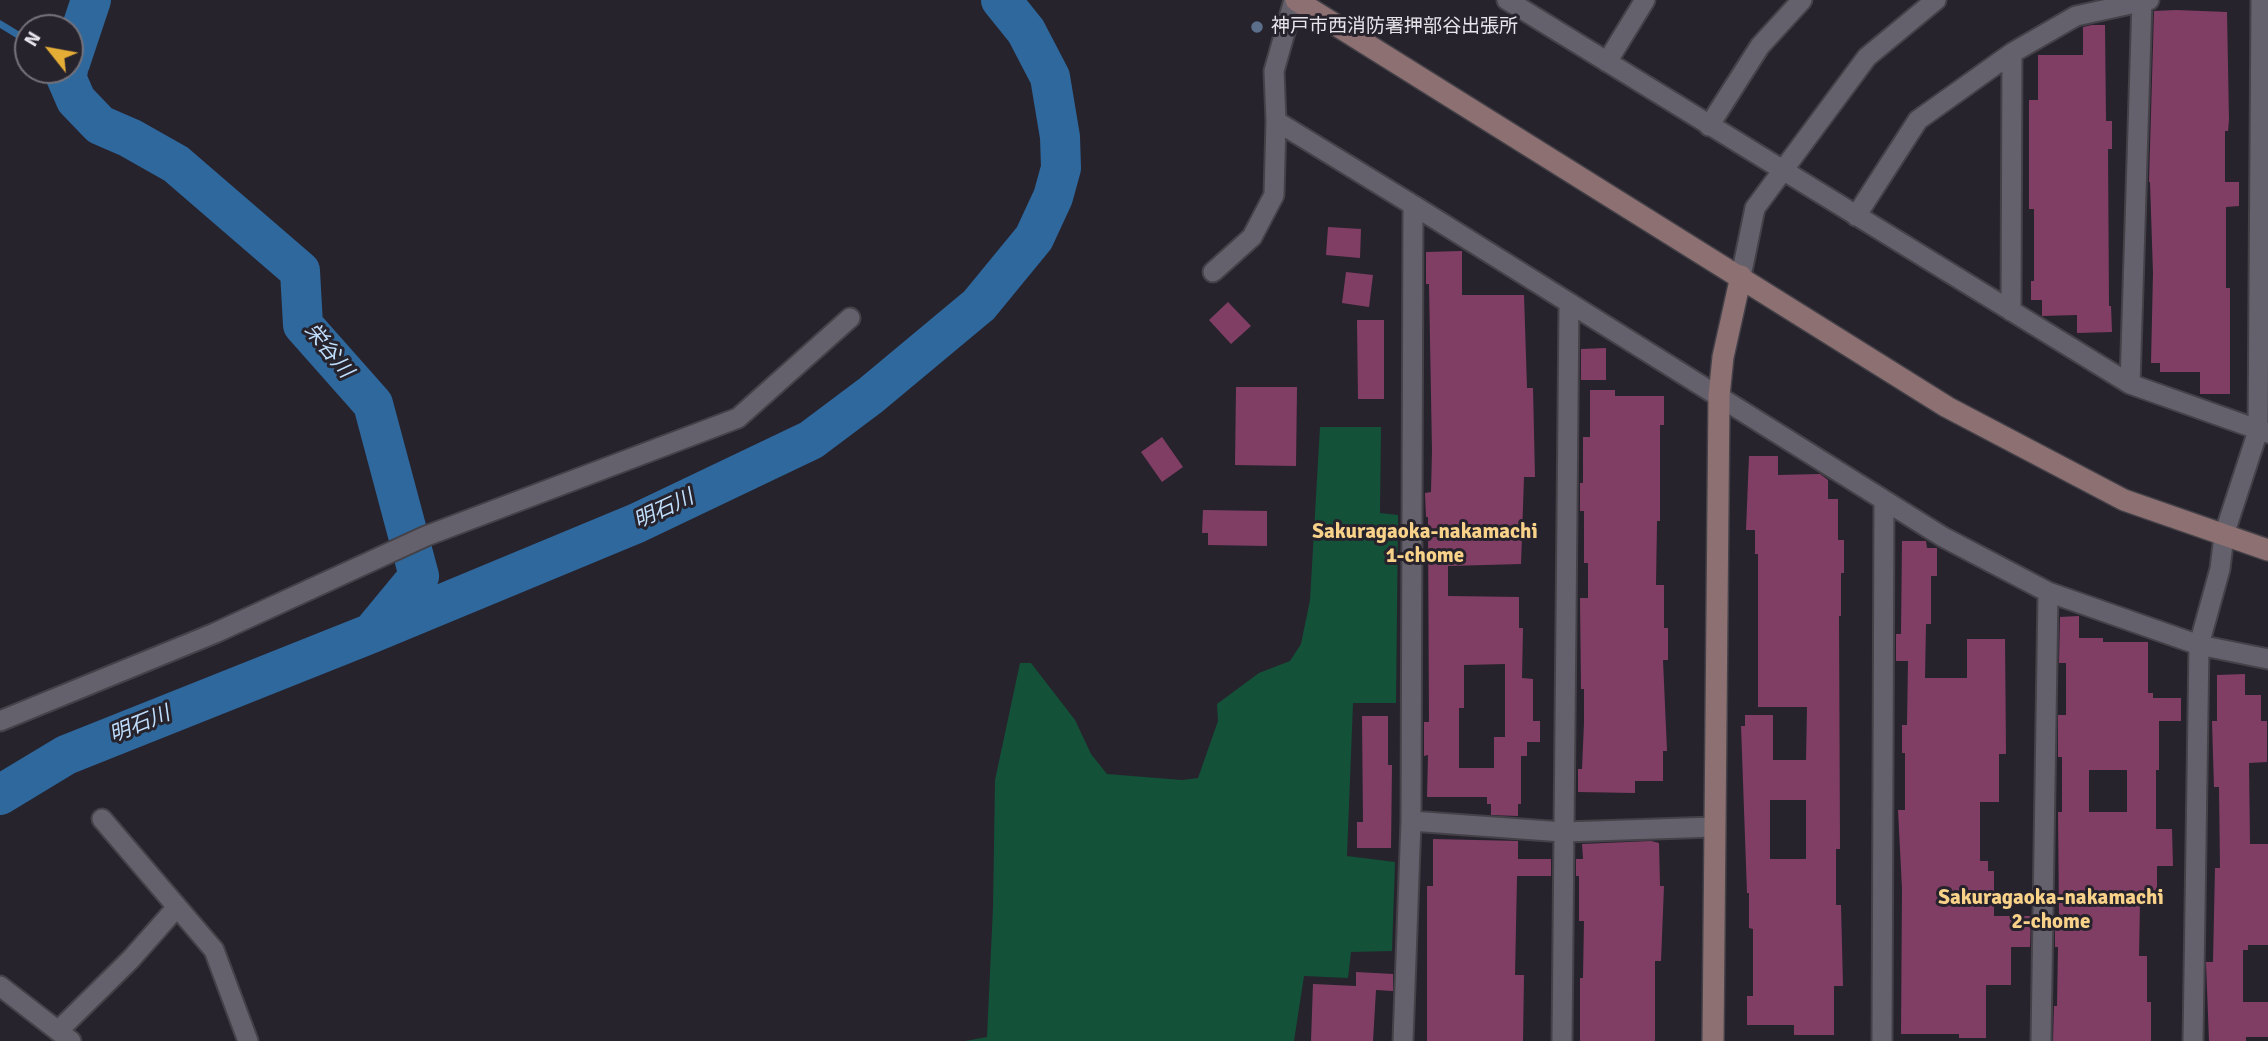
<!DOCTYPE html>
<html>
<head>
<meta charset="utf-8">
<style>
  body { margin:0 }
  #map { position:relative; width:2268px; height:1041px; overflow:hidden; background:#27232d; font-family:Signika,sans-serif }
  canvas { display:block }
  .north { position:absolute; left:14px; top:14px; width:70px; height:70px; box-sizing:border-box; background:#27232d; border:2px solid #747179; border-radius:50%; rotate:301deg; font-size:19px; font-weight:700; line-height:28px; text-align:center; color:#e7e5eb }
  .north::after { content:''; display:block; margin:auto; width:24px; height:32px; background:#e4ad35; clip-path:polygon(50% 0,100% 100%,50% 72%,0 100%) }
</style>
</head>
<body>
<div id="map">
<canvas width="2268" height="1041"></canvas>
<div class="north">N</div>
</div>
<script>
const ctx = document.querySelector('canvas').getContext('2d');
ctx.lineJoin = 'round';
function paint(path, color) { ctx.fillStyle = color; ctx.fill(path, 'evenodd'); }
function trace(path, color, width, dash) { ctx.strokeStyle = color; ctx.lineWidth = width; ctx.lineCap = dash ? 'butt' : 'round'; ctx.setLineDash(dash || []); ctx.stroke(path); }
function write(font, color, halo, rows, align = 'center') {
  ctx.font = font + ' Signika,"Noto Sans JP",sans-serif'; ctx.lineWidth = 6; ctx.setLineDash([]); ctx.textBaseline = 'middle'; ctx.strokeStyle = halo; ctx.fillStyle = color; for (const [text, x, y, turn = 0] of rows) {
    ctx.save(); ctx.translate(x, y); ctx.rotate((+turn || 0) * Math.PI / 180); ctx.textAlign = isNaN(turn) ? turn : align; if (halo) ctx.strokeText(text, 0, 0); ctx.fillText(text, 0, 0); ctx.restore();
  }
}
paint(new Path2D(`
  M1320,427H1381L1380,513L1398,515L1396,703H1353L1347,856L1395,862L1392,951L1351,952L1348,978L1304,976L1294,1041H965L987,1037L993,907L995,780L1020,663H1031L1075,720L1091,754L1107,774L1182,780L1198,778L1218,721L1217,704L1259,673L1290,661L1301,644L1310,600Z`), '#135138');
trace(new Path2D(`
  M0,24L28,41
  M60,70L66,77`), '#2e689d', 7);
trace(new Path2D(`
  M70,63L91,0
  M68,70L66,77L76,100L100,125L130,138L176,164L300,271L303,325L373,404L419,576L376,628
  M0,795L66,755L372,633L637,523L811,440L871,395L979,305L1034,238L1053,197L1061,168L1060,137L1050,77L1026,31L1001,0`), '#2e689d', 40);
paint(new Path2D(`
  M2176,10L2227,12L2229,120L2228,131H2225V182H2239V206L2226,207V288H2230V394H2200V372H2160V363H2151L2153,273L2150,182H2149L2154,11Z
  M2092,25H2105L2106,121H2112V149H2108L2109,306H2111L2112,332L2077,333V315L2042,316V300H2031V281H2034V209H2029V100H2038V55H2083V27Z
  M1328,227L1361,229L1360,258L1326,255Z
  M1462,251V295H1524L1527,388H1533L1535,477H1524L1521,564L1448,566V596L1519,597V628H1523L1522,678L1533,679V721H1540V742H1527V756H1521V804H1518V816L1491,815V804H1487V797H1427L1428,755L1424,756V722H1429L1428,517H1426L1425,493L1431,492L1432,451L1429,284H1426V252ZM1505,664V737H1494V768H1459V708H1464V665Z
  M1346,272L1373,275L1369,307L1342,303Z
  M1228,302L1251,326L1231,344L1209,320Z
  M1357,320H1384V399H1358Z
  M1606,348V380H1581V349Z
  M1236,387H1297L1296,466L1235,465Z
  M1590,390H1615V396H1664V425H1660V521H1657L1656,585H1664V628H1668V660H1663L1667,751H1663V781H1635V793L1578,792V769H1582L1584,723V689H1581L1580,598H1588V563H1584V511H1580V483H1583V437H1590Z
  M1162,437L1183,467L1162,482L1141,452Z
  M1749,456H1778V475L1820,474L1828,480V499H1838V540H1844V573H1841V616H1839L1840,849H1836V905H1841L1843,986H1834V1035H1794V1025H1747V996H1753V929L1749,928V893H1747L1741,726H1745V715H1773V760H1806L1807,707H1758V554H1755V530H1746ZM1770,800H1806V859H1770Z
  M1203,510L1267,511V546L1208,545V533H1202Z
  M1902,541H1926L1927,548H1937V576H1931V624H1926L1925,678H1967V639H2005L2006,754H1999V802H1980V861H1988V871H1994V916H2031L2030,947H2011V985H1986V1038H1959V1034H1901L1902,889L1898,810H1905V753H1902V725H1907L1908,661H1896V634H1901Z
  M2079,616V638H2103V642H2148V693H2153V698H2181V721H2159V770H2156V829H2172L2173,866H2157V902H2140L2139,956H2147V1002H2151V1041H2053L2054,1006H2057L2058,947H2055V916L2059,917L2058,812H2062V757H2058V715H2066V663H2059L2060,617ZM2089,770H2127V812H2089Z
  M2245,674V695H2261V721H2267V762L2249,763L2250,844H2268V945H2248V950H2243V1002H2268V1037H2246V1041H2209L2206,962H2213L2215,868H2220L2219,787H2214L2212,721H2217V675Z
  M1362,716H1388V765H1392L1391,848H1357V822H1363Z
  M1433,839L1518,841V859H1551V876H1517L1515,975H1524L1523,1041H1427V886H1433Z
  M1651,841L1659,843L1660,886H1664L1661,961H1655V1041H1580V978H1583L1584,921H1579V876H1576V859H1583L1582,844Z
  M1356,972L1393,974V991L1376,990L1373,1041H1311L1313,984L1356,986Z`), '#813e64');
const street = new Path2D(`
  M1507,0L2130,384L2268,433
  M1607,62L1645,0
  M1276,121L1413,205L1411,821L1403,1041
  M1709,126L1760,46L1802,0
  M1413,205L1943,537L2048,592L2199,645L2268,659
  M1856,216L1918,120L2012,53L2076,16L2149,0
  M1213,272L1252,237L1274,195L1276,121L1274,71L1294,0
  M1741,276L1755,208L1867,57L1936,0
  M2011,311L2012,53
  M2130,384L2142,1
  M0,721L215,633L426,536L738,418L850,318
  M102,819L214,950L248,1041
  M1411,821L1563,832L1715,827
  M0,986L71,1041
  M58,1031L131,959L177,907
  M1562,1041L1569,303
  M1882,1041L1884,500
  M2041,1041L2048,592
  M2193,1041L2199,645L2220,569L2224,535L2258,431L2261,0`);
const secondary = new Path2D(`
  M1296,0L1947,407L2124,500L2268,550
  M1713,1041L1719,396L1723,357L1741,276`);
trace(street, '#444148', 23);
trace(secondary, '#444148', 24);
trace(street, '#65616c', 19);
trace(secondary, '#8d7071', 21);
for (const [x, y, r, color] of [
  [1257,27,7,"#5c6f8a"]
]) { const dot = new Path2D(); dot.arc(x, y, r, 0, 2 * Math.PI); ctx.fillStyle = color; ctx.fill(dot); trace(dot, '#27232d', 2.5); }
write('19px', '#e7e5eb', '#27232d', [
  ["神戸市西消防署押部谷出張所",1271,27]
], 'left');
write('italic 21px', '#c0dffd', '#27232d', [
  ["栄谷川",328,351,51],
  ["明石川",664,510,-25],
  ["明石川",140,725,-22]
]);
write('bold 21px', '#f9d28a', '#27232d', [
  ["Sakuragaoka-nakamachi",1425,532],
  ["1-chome",1425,556],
  ["Sakuragaoka-nakamachi",2051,898],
  ["2-chome",2051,922]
]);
</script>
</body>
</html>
